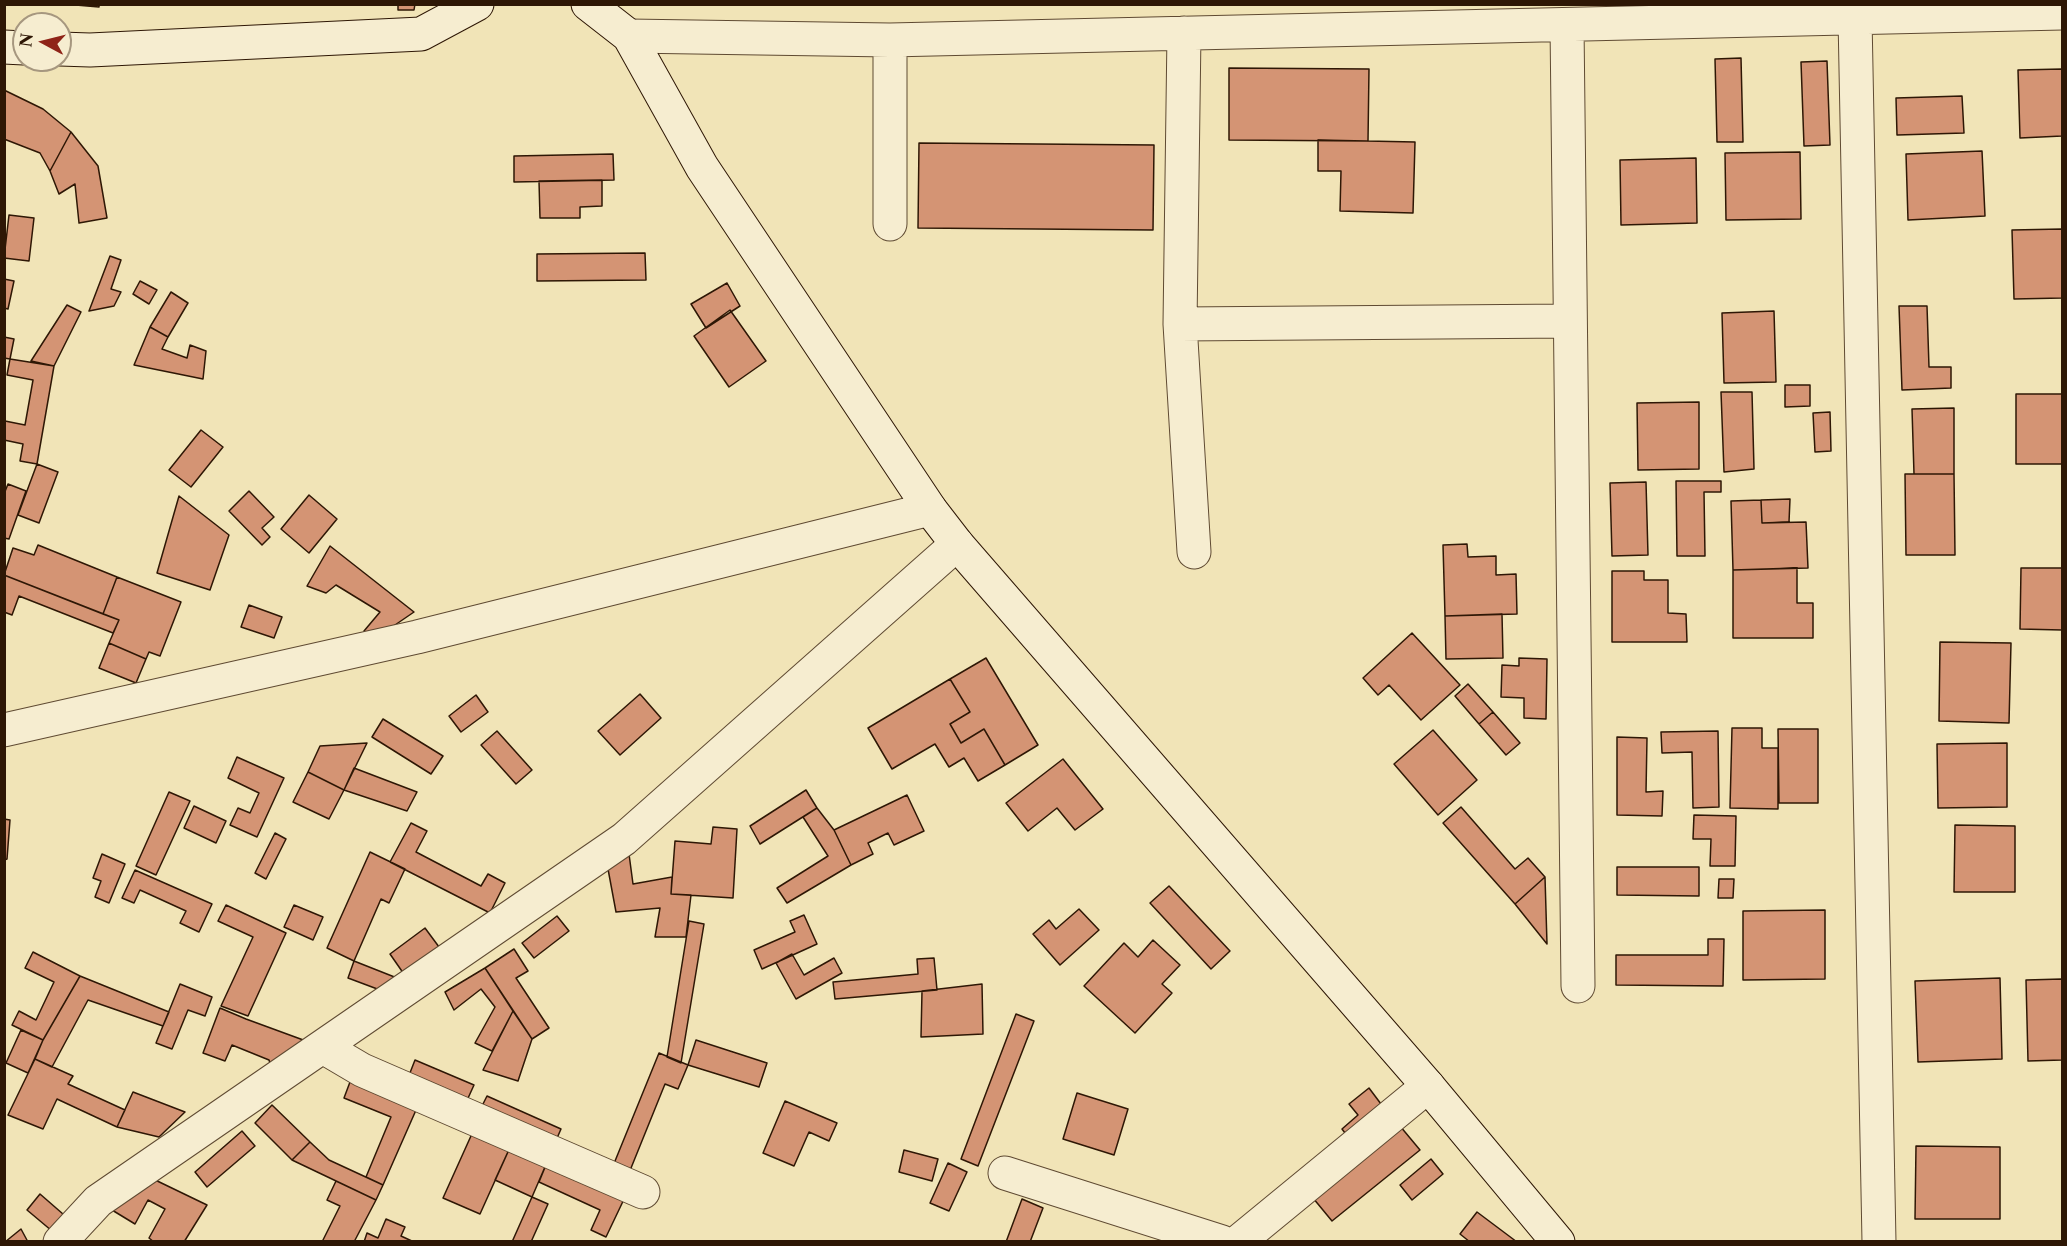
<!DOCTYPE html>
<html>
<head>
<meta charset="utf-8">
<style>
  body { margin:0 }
  #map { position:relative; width:2067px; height:1246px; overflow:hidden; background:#f1e4b7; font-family:"Libre Caslon Text",serif }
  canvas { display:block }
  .frame { position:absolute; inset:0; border:6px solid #2e1705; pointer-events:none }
  .north { position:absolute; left:12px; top:12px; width:60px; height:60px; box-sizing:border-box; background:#f6edd0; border:2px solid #a6977f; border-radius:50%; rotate:277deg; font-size:16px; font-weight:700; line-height:24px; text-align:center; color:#2e1705 }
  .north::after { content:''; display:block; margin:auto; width:21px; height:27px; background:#8f2418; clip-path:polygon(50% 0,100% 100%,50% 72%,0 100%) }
</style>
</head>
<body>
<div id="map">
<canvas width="2067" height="1246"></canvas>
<div class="frame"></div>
<div class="north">N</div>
</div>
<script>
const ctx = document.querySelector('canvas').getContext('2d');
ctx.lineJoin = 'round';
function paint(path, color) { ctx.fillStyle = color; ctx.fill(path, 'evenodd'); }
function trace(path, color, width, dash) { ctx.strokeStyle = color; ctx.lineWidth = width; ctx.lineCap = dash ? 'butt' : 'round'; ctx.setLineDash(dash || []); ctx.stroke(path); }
const building = new Path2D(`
  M64,4H99V7Z
  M398,4H415L414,10H398Z
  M1741,58L1743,142H1717L1715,59Z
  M1827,61L1830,145L1804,146L1801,62Z
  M1229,68L1369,69L1368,141L1229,140Z
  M2062,69V136L2020,138L2018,70Z
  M4,90L43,109L71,132L50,171L40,153L4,139Z
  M1962,96L1964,133L1897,135L1896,98Z
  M71,132L98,166L107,218L79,223L75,184L59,194L50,171Z
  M1318,140L1415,142L1413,213L1340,211L1341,171H1318Z
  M919,143L1154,145L1153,230L918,228Z
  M1982,151L1985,216L1908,220L1906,154Z
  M1800,152L1801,219L1726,220L1725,153Z
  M613,154L614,180L514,182V156Z
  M1696,158L1697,223L1621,225L1620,160Z
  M602,180V206L580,207V218H540L539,181Z
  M9,215L34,218L29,261L4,258Z
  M2062,229V298L2014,299L2012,230Z
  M645,253L646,280L537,281V254Z
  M110,256L121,260L111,289L121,292L114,306L89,311Z
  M4,279L14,281L8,309L4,308Z
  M140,281L157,290L149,304L133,294Z
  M727,283L740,306L706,328L691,304Z
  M171,292L188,303L168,337L150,327Z
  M67,305L81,312L54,366L31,361Z
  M1899,306H1927L1929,367H1951V388L1902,390Z
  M730,310L766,361L729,387L694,336Z
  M1774,311L1776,382L1724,383L1722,313Z
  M150,327L168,337L162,349L187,358L190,345L206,351L203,379L134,365Z
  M4,337L14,339L10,359L4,358Z
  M10,359L54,366L37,464L20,461L23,444L4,440L5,421L25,425L33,380L7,375Z
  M1785,385H1810V406L1785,407Z
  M1721,392H1752L1754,469L1724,472Z
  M2016,394H2062V464H2016Z
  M1699,402V469L1638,470L1637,403Z
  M1954,408V474H1914L1912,409Z
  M1830,412L1831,451L1815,452L1813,413Z
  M201,430L223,447L191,487L169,470Z
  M37,464L58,472L39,523L18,515Z
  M1905,474H1954L1955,555H1906Z
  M1676,481H1721V492H1704L1705,556H1677Z
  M1646,482L1648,555L1612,556L1610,483Z
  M8,484L26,491L9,539L4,538V494Z
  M249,491L274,517L262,528L270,537L262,545L229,511Z
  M309,495L337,519L309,553L281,529Z
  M179,496L229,535L210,590L157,573Z
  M1790,499L1789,522L1762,523L1761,500Z
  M1761,500L1762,523L1806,522L1808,568L1733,570L1731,501Z
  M1467,544L1468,557L1496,556V575L1516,574L1517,614L1445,616L1443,545Z
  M38,545L117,577L103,614L4,575L13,548L34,555Z
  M330,546L414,612L373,640L364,631L380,612L336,585L326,593L307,586Z
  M1797,568V603H1813V638H1733V570Z
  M2021,568H2062V630L2020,629Z
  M1612,571H1644V580H1668V613L1686,614L1687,642H1612Z
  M4,575L119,620L113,633L19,596L12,615L4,612Z
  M117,577L181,602L160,656L149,652L146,659L109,643L119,620L103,614Z
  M249,605L282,617L274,638L241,627Z
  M1502,614L1503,658L1446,659L1445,616Z
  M1412,633L1460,685L1421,720L1389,685L1378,695L1363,678Z
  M1940,642L2011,643L2009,723L1939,721Z
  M109,643L146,659L136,683L99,668Z
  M986,658L1038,745L1005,765L984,729L961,743L950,724L970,712L950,679Z
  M1519,658L1547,659L1546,719L1524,718V698L1501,697L1502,665L1519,666Z
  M950,679L970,712L950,724L961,743L984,729L1005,765L978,781L964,758L949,767L935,744L892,769L868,728Z
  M1468,684L1493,712L1479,724L1455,696Z
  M640,694L661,718L620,755L598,731Z
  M476,695L488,712L461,732L449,716Z
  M1493,712L1520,743L1506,755L1479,724Z
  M383,719L443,756L431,774L372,737Z
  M1732,728H1762V748H1778V809L1730,808Z
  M1778,729H1818V803H1779Z
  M1433,730L1477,780L1438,815L1394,764Z
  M497,731L532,770L516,784L481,745Z
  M1718,731L1719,807L1693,808L1692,752L1662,753L1661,732Z
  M1617,737L1647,738L1646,792L1663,791L1662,816L1617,815Z
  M367,743L344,790L308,772L320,746Z
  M2007,743V807L1938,808L1937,744Z
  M237,757L284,778L257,837L230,825L238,808L250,813L259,793L228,778Z
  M1063,759L1103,809L1075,830L1057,808L1028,831L1006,803Z
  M354,768L417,792L407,811L344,790Z
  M308,772L344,790L329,819L293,802Z
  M806,790L817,808L760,844L750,826Z
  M169,792L190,801L156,875L136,866Z
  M907,795L924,831L894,845L888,833L868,843L873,854L851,865L834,830Z
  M194,806L226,821L216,843L184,828Z
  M1461,807L1515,869L1528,858L1545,877L1515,904L1443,823Z
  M817,808L834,830L851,865L787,903L777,888L828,856L803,817Z
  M1694,815L1736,816L1735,866H1710L1711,839H1693Z
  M4,819L10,820L7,859L4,860Z
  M411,823L427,831L416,852L481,886L488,874L505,883L490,913L390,862Z
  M1955,825L2015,826V892H1954Z
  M713,827L737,829L733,898L671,894L675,841L711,844Z
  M275,833L286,839L266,879L255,873Z
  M370,852L405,869L389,903L381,899L354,961L327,948Z
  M102,854L125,864L109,903L95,897L101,881L93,878Z
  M629,854L633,884L672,877L671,894L691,895L686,937H655L660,908L616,912L608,869Z
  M1617,867H1699V896L1617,895Z
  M135,870L212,904L199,932L180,923L186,911L140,890L134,903L122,898Z
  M1545,877L1547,944L1515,904Z
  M1719,879H1734L1733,898H1718Z
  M1169,886L1230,951L1211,969L1150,903Z
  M226,905L286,933L248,1016L221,1006L253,937L218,921Z
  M294,905L323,917L313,940L284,927Z
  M1079,909L1099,930L1060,965L1033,934L1049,920L1056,929Z
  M1825,910V979L1743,980V911Z
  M804,915L817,944L762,969L754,950L795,932L790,921Z
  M557,916L569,931L534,958L522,943Z
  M689,921L704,924L681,1063L667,1057Z
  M425,928L442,951L406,977L390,954Z
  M1708,939H1724L1723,986L1616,985V955H1708Z
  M1153,940L1180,965L1162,984L1172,993L1135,1033L1084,986L1124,943L1138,957Z
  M514,949L528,971L516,978L549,1028L532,1039L485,968Z
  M33,952L80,976L43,1040L12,1025L19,1011L36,1020L54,982L25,968Z
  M792,954L804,975L834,958L842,973L796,999L776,963Z
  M934,958L937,990L835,999L833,982L918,974L917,959Z
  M354,961L397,978L380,990L348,978Z
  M485,968L513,1011L492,1051L475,1043L495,1007L481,989L454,1010L445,992Z
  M80,976L169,1012L163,1026L88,1000L52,1067L35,1059L43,1040Z
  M2000,978L2002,1059L1918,1062L1915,981Z
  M2062,979V1060L2028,1061L2026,980Z
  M180,984L212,997L205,1016L188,1010L172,1049L156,1043Z
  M982,984L983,1034L921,1037L922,991Z
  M220,1008L246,1019L306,1041L272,1069L269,1060L232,1045L225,1061L203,1053Z
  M513,1011L532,1039L518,1081L483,1070Z
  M1016,1014L1034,1021L978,1166L961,1159Z
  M21,1030L43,1040L28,1073L6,1063Z
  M696,1040L767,1063L759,1087L688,1065Z
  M659,1053L688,1065L678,1089L665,1084L629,1173L613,1166Z
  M35,1059L73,1076L68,1084L125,1110L117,1127L57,1099L43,1129L8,1115Z
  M415,1060L474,1085L464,1107L406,1083Z
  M353,1074L420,1101L383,1185L366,1177L391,1117L344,1098Z
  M1369,1088L1384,1108L1348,1137L1342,1129L1358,1115L1349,1104Z
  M133,1092L185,1112L159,1137L117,1127Z
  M1077,1093L1128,1109L1114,1155L1063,1139Z
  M487,1096L561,1129L554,1145L479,1112Z
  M785,1101L837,1123L829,1141L809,1132L794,1166L763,1153Z
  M272,1105L310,1142L292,1160L255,1123Z
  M1400,1126L1420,1150L1332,1221L1313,1198Z
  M475,1127L512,1143L480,1214L443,1198Z
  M242,1131L255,1146L207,1187L195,1172Z
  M310,1142L329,1160L383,1185L376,1200L292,1160Z
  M512,1143L548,1160L532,1197L495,1180Z
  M1916,1146L2000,1147V1219H1915Z
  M904,1150L938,1159L932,1181L899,1172Z
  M1431,1159L1443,1174L1412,1200L1400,1185Z
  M548,1160L626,1195L606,1237L591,1230L600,1210L539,1182Z
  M948,1163L967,1172L949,1211L930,1203Z
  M149,1177L207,1205L184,1242H154L149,1238L165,1209L148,1200L135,1224L112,1210Z
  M336,1181L376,1200L354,1242H322L340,1206L327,1200Z
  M40,1194L71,1221L58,1236L27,1210Z
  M532,1197L548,1204L531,1242H512Z
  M1022,1199L1043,1208L1030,1242H1006Z
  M1477,1212L1517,1242H1470L1460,1234Z
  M386,1219L405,1227L401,1236L414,1242H364L367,1233L378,1238Z
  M21,1229L28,1242H5Z`);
paint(building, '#d49474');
trace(building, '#2e1705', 1.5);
const street = new Path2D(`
  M1855,18L1879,1242
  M1567,25L1578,986
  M1184,33L1180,324L1194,552
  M629,36L890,40L2062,13
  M890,224V40
  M1180,324L1569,321
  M4,730L417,637L930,509
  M323,1047L362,1070L643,1192
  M1005,1173L1222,1242
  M60,1242L98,1201L624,839L957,544
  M1238,1242L1428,1086`);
const secondary = new Path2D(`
  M588,4L629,36L702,167L930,509L957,544L1428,1086L1558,1242
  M4,47L24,48
  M60,49L90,50L421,34L477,4`);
trace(street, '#5f4a32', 35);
trace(secondary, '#2e1705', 35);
trace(street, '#f6edd0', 33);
trace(secondary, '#f6edd0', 33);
</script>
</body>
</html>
